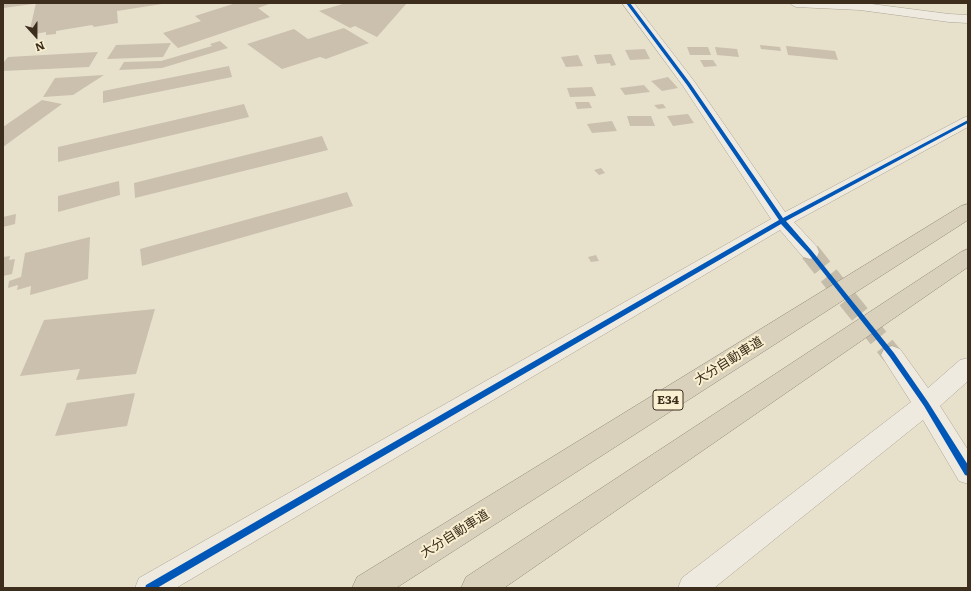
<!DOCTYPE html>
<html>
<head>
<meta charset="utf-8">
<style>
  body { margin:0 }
  #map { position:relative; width:971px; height:591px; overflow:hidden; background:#e7e1cc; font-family:Literata,serif }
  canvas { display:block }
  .frame { position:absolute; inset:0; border:4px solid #3c2d1c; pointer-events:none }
  .north { position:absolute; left:16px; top:16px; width:40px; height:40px; -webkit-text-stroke:3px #f9f0d1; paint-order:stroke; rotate:159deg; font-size:11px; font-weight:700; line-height:16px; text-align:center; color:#3c2d1c }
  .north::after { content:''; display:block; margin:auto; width:14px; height:18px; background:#3c2d1c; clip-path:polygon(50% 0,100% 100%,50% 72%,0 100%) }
</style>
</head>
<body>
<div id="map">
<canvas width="971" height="591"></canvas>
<div class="frame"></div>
<div class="north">N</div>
</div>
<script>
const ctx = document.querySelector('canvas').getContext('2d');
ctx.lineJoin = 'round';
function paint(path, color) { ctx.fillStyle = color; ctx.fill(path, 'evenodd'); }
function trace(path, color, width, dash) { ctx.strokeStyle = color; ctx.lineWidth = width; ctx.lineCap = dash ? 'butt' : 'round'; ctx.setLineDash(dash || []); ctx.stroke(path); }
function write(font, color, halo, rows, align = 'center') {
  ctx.font = font + ' Literata,"Noto Sans JP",serif'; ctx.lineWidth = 4; ctx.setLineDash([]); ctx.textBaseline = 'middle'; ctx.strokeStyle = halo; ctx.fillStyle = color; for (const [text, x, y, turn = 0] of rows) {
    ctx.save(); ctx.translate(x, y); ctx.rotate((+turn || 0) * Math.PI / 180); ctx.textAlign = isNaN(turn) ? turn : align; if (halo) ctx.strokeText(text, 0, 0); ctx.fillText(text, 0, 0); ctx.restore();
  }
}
paint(new Path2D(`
  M3,3H33V4L3,8Z
  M36,3H162V4L117,11L118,23L94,27L92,25L56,31V34L46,35V32L35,34L37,28L30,29Z
  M236,3H272L258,8L270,17L178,48L163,33L201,21L195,16Z
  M346,3H407L377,37L355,26L350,28L319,11Z
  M344,28L369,43L326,59L320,57L282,69L247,44L294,29L308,39Z
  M220,41L228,48L162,68L119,70L124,62L161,61L212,46L210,44Z
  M171,43L163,57L107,59L116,45Z
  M760,45L780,47L781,51L761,49Z
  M786,46L835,51L838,60L788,55Z
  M687,47H708L711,55H690Z
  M715,47L737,49L739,57L717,55Z
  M645,49L650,59L630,60L625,50Z
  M98,52L89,67L3,71V63L8,57Z
  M611,54L616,65L611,66L610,63L597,64L594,55Z
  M578,55L583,66L566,67L561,57Z
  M700,60H713L717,66L704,67Z
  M229,66L232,77L103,103V91Z
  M104,75L73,95L43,97L55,78Z
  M668,77L678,88L662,91L651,81Z
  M644,85L650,92L625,95L620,88Z
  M592,87L596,96L570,97L567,88Z
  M42,100L62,104L3,147V127Z
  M575,102H589L592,108L577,109Z
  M244,104L249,117L58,162V147Z
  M663,104L666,108L658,109L654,105Z
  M688,114L694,123L673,126L667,116Z
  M627,116H651L655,126H630Z
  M612,121L617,131L592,133L587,124Z
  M322,136L328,150L135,198L134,183Z
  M601,168L605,173L599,175L594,170Z
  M119,181L120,195L58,212V196Z
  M347,192L353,206L142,266L140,249Z
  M16,214L15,224L3,227V217Z
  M90,237L88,279L30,295L31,286L17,290L18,285L8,288L9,281L21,277L25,253Z
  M596,255L599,261L591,262L588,257Z
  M10,256L9,260L15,259L12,274L3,276V257Z
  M155,309L136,374L76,380L80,369L20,376L44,320Z
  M135,393L127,426L55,436L67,403Z`), '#cbbfad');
trace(new Path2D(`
  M810,252L892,355`), '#c5bda9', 20, [20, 10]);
const street = new Path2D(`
  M622,3H634L694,81L785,212L963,118L968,116V127L794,222L817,247L819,252L817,257L810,259L803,257L780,230L176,588H135L139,578L771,219L683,86Z
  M790,3H864L949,14L968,15V23L949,22L860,10L796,7L792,5Z
  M892,346L900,349L928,388L960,360L968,358V381L940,406L968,450V484L959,481L923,420L714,588H678L682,578L911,402L881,355L884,349Z`);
const highway = new Path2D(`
  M968,204V220L396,588H352L357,577L961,206Z
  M968,249V267L504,588H461L466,577L961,252Z`);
trace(street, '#aca495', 1);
trace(highway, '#918a7c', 1);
paint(street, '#eeeadf');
paint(highway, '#dad1bd');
paint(new Path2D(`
  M626,3H630L690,83L783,218L968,120V123L786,221L812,251L894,353L928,402L968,465V476L965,475L924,406L890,357L808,253L781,224L157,588H145L146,585L779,220L687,85Z`), '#0057b8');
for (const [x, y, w] of [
  [668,400,30]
]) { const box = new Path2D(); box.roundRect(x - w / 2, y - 10, w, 20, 3); ctx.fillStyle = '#f9f0d1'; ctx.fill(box); trace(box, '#3c2d1c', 1); }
write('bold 12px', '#3c2d1c', null, [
  ["E34",668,400]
]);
write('13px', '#3c2d1c', '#f9f0d1', [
  ["大分自動車道",729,361,-32],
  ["大分自動車道",455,534,-32]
]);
</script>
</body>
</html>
